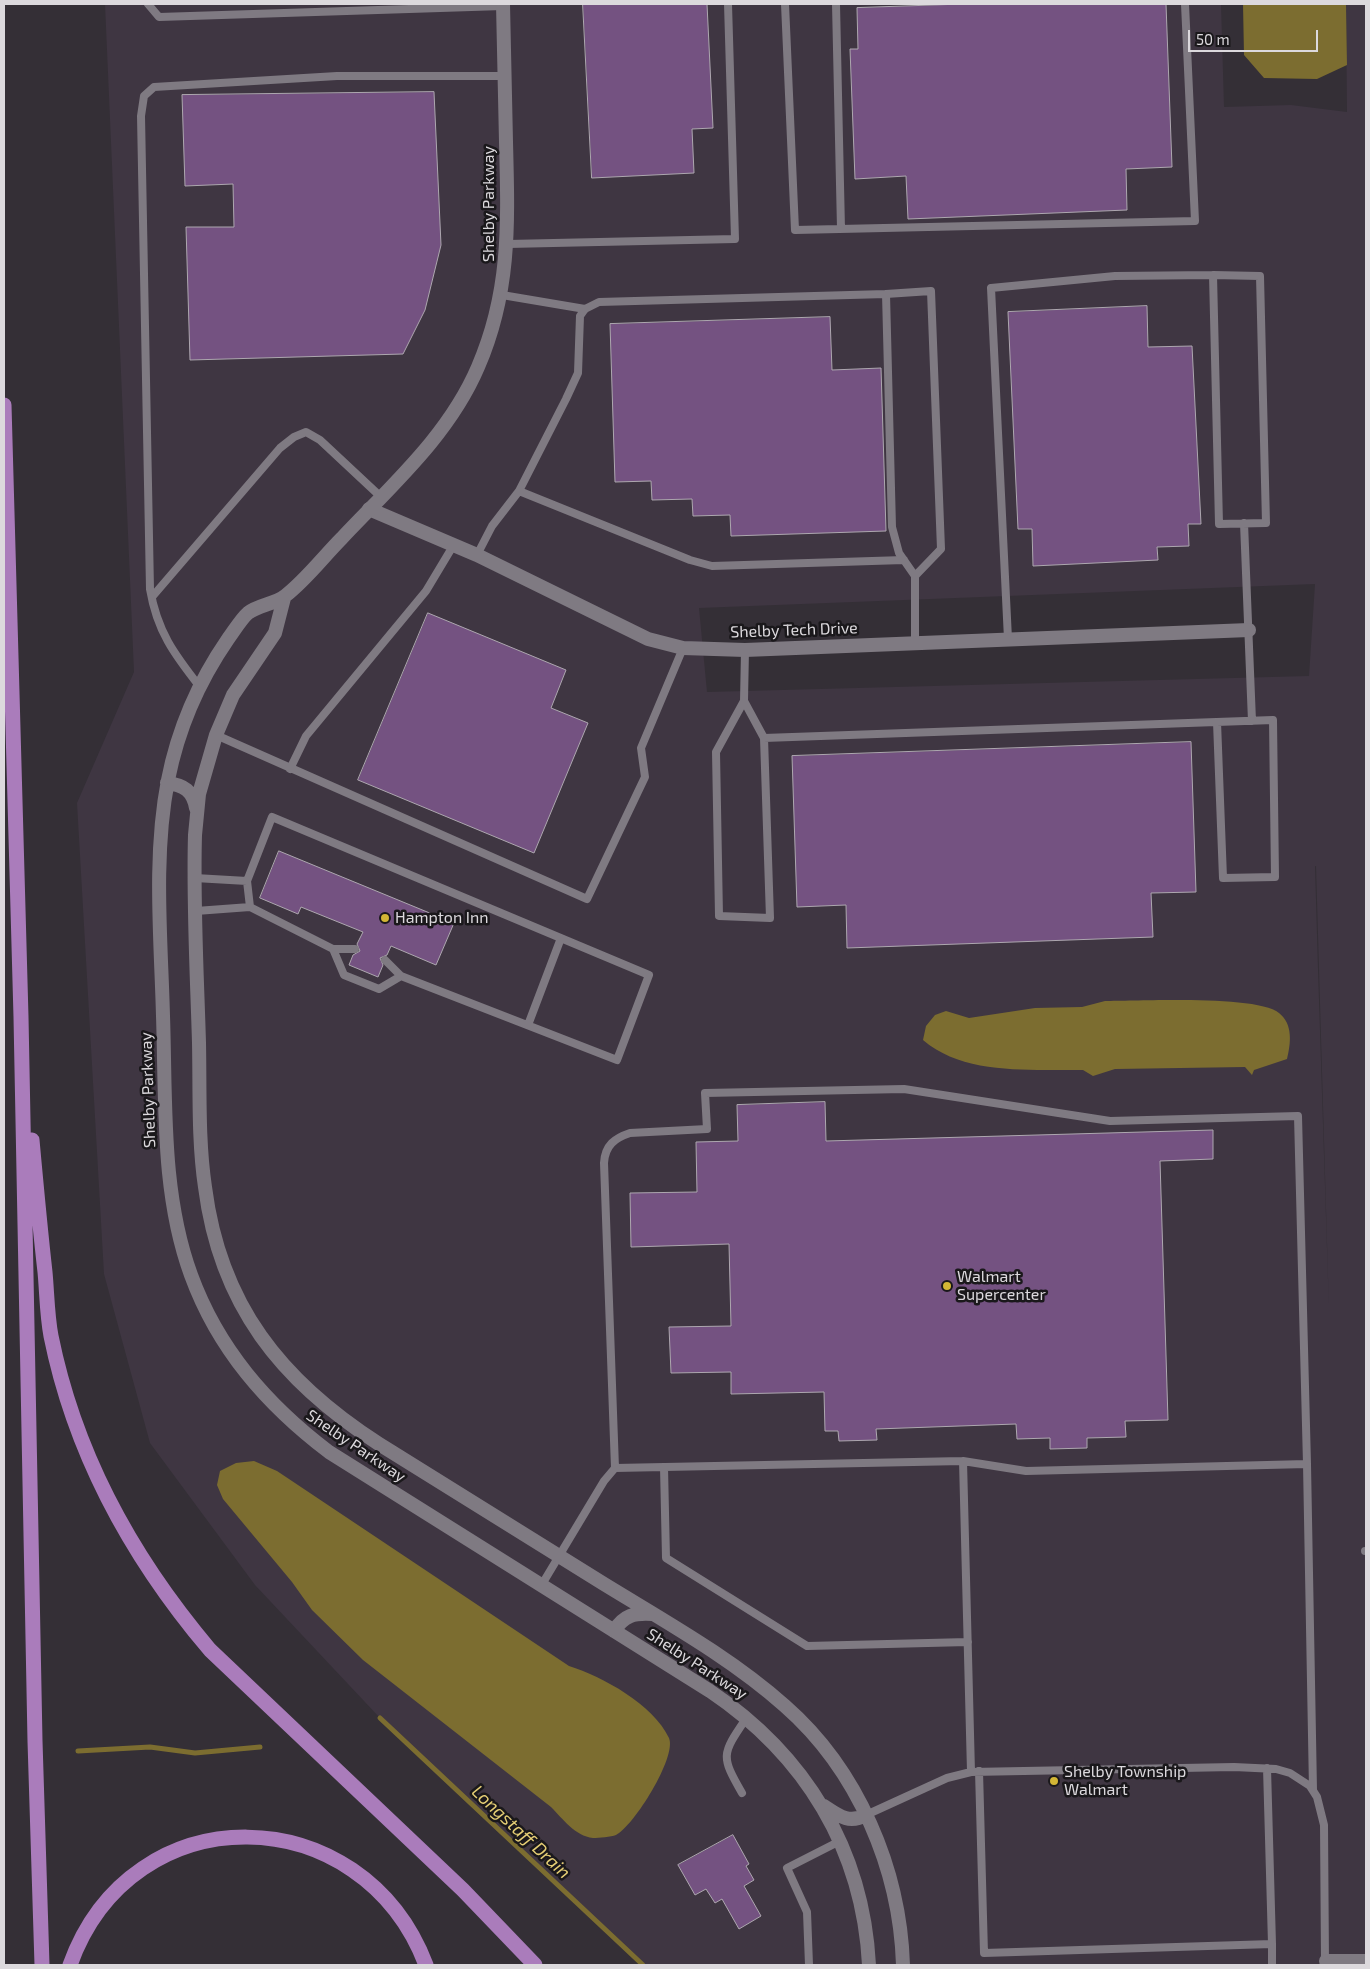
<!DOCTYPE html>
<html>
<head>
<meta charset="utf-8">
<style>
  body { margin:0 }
  #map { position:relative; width:1370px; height:1969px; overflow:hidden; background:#342f36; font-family:"Exo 2",sans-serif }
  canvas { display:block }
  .frame { position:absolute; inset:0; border:5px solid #dcd9dd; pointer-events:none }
  .scale { position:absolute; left:1188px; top:30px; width:130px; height:22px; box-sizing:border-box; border:2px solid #dcd9dd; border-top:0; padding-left:6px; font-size:15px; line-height:18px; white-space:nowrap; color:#dcd9dd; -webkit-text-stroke:4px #1a181b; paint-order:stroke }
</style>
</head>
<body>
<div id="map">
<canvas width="1370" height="1969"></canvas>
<div class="frame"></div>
<div class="scale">50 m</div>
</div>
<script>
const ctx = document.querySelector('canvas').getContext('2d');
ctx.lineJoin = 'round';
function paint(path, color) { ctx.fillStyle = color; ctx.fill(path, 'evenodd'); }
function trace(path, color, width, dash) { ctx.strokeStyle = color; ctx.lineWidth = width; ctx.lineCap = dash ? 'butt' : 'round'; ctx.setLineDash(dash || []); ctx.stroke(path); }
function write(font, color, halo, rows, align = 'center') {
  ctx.font = font + ' "Exo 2",sans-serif'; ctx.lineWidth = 5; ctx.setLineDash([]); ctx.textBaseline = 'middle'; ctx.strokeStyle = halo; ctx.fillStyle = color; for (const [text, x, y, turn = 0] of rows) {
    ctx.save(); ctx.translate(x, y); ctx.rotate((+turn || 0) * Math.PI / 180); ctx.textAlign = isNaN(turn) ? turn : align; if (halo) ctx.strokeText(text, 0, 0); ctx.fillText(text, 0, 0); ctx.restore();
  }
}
paint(new Path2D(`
  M105,4H1221L1224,107L1291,105L1347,112L1346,4H1366V1965H643L380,1718L255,1585L150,1443L104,1274L77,803L134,672ZM1315,584L1309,676L707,692L699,608ZM1315,866H1316L1329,1311L1318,969Z`), '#3f3642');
paint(new Path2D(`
  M1243,4H1346L1347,65L1317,79L1264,78L1244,55Z
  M1105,1001C1138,1001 1258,995 1279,1013C1293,1024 1291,1043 1287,1059L1254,1070L1252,1075L1245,1067L1115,1069L1093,1076L1083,1070C1031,1069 965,1076 923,1040L926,1026L935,1015L946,1011L969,1018L1035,1008L1082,1007Z
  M254,1461L277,1471L569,1666C603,1677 653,1704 669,1738C677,1757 634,1826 616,1835C611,1837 599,1838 593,1838C575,1836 563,1819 551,1807L363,1660L312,1610L292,1582L223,1499L217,1485L220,1471L236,1463Z`), '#7c6d30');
trace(new Path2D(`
  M380,1718L643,1965
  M78,1751L150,1747L195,1753L260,1747`), '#7c6d30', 5);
const building = new Path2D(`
  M583,4H707L713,128L692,129L694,173L592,178Z
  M963,4H1166L1172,167L1126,169L1127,210L908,219L906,176L855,179L850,49H858L857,8Z
  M434,92L441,245L425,310L403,354L190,360L186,227H234L233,184L185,186L182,95Z
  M1147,306L1148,347L1192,346L1201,524H1188L1189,546L1157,547L1158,560L1033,566L1032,529H1018L1008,312Z
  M830,317L832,370L881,368L886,531L731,536L730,515L693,516L692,499L652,500L651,481L615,482L610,324Z
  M428,613L566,670L551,708L588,723L534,853L358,780Z
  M1191,742L1196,892L1151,893L1153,937L847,948L846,905L797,907L792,756Z
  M279,851L454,923L436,965L391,946L387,955L380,958L383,965L378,977L349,965L353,955L360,951L357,944L363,932L301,907L298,914L260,898Z
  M825,1102L826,1141L1213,1130V1159L1160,1161L1168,1420L1125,1421L1126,1437L1087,1438V1448L1050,1449V1438L1017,1439L1016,1424L876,1429L877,1440L839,1441L838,1431H825L824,1392L731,1394V1372L671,1373L669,1327L731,1326L729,1244L631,1247L630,1193L697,1192L696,1142L738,1141L737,1105Z
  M733,1835L749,1864L746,1866L754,1880L744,1886L761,1916L739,1929L722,1899L715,1903L706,1889L695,1895L678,1865Z`);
paint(building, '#745281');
trace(building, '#ada7af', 1);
trace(new Path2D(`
  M148,4L159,17L503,6
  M785,4L795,230L1195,221L1185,4
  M836,4L841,229
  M508,244L735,239L728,4
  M502,295L585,309
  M519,491L690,560L712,566L904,560
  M1244,523L1252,721
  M477,555L492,526L519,491L566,399L578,373L580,316L585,309L599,302L886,294
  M152,597L280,448L294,437L306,432L320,440L381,497
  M1008,639L991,288L1115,276L1213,275L1219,524L1266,523L1260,276L1213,275
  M915,643V576L941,549L931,291L886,294L892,527L899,553L915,576
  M200,687C174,654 157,631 150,589L141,116L144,96L154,87L337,76H505
  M744,701L716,752L719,916L770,918L764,738L744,701L745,650
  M216,735L587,899L645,777L641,748L683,648
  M764,738L1273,720L1275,877L1223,878L1217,722
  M290,769L306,736L426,591L453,546
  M195,878L247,881L272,817L649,975L617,1060L401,976L379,989L344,975L333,949L250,907L196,911
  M247,881L250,907
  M333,949H355
  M385,960L401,976
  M528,1025L561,938
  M963,1461L971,1772
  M664,1467L666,1558L807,1646L968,1642
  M615,1468L604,1163C605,1145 615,1138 630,1133L707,1129L705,1093L904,1089L1110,1121L1298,1116L1307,1464
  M1365,1551H1366
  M541,1586L604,1481L615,1468L963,1461L1026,1471L1307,1464L1313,1790
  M979,1771L984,1953L1272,1944L1267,1768
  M742,1793C720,1755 722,1754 747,1717
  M866,1815L947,1778L971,1772L1234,1767L1276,1769L1290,1773L1310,1786L1317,1797L1324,1825L1325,1963
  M1272,1944V1965
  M809,1965L807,1912L787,1868L840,1841`), '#7f7a82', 8);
trace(new Path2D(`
  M369,509L477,555L648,639L683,648L745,650L1249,630
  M1326,1961H1366`), '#7f7a82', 14);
trace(new Path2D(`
  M503,4C504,50 505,96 506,142C508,222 511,291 478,367C449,435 392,485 342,538C324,556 305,581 285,596C275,604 258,605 248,613C241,619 234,631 228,639C199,681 178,729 168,780C153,857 161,939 163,1016C166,1102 161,1193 191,1275C218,1349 267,1405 329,1452L710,1691C805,1755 863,1849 869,1965
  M284,598L275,633L233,695L216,735L199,794L195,835C193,904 197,974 199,1043C200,1091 198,1140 205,1187C220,1305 281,1381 379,1444C454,1490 529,1537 604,1584C666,1622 731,1658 785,1706C858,1770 900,1869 903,1965
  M167,783C184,785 193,791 196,808
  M614,1631C624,1615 634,1613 652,1614
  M824,1806C839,1816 849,1824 866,1815`), '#7f7a82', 14);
trace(new Path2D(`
  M4,405L21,1017L35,1741L42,1965
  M32,1140C36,1184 40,1228 45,1272C47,1293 47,1315 51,1336C75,1455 132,1558 210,1650L463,1890L535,1965
  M70,1965C132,1792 362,1797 426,1965`), '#aa7cbb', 15);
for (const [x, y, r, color] of [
  [385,918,5,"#d3b635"],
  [947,1286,5,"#d3b635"],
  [1054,1781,5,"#d3b635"]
]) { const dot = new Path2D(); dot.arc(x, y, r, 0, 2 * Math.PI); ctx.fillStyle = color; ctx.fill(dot); trace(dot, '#1a181b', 2); }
write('16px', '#dcd9dd', '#1a181b', [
  ["Shelby Parkway",489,204,-90],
  ["Shelby Tech Drive",794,630,-2],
  ["Shelby Parkway",148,1090,-92],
  ["Shelby Parkway",356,1446,34],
  ["Shelby Parkway",697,1664,33]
]);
write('16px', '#dcd9dd', '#1a181b', [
  ["Hampton Inn",395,918],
  ["Walmart",957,1277],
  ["Supercenter",957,1295],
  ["Shelby Township",1064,1772],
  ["Walmart",1064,1790]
], 'left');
write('italic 18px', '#e5ce75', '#1a181b', [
  ["Longstaff Drain",521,1832,43]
]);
</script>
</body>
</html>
